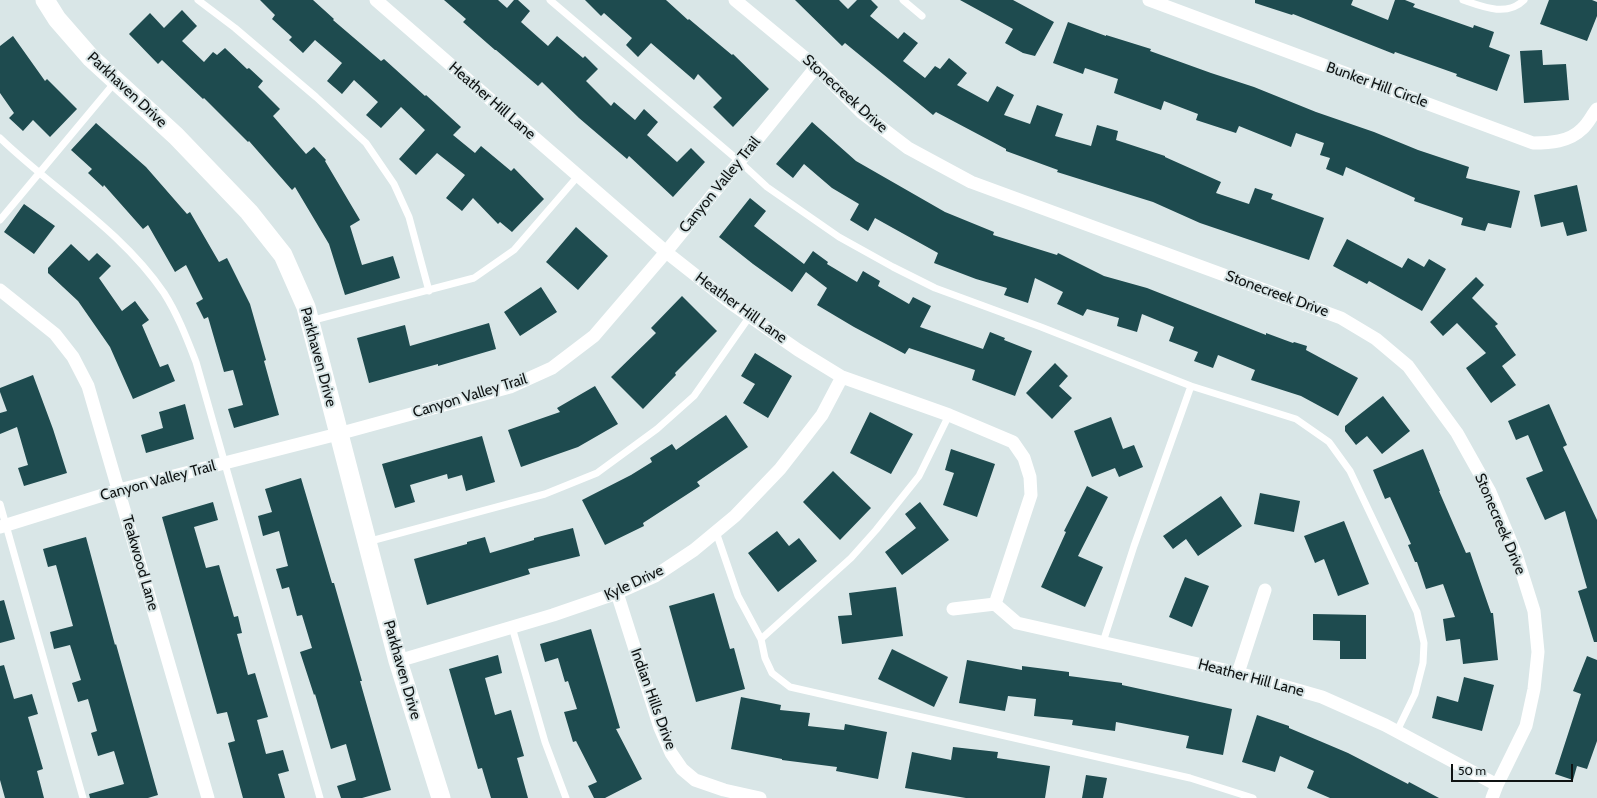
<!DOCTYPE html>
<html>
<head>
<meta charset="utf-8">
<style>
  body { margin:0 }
  #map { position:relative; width:1597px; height:798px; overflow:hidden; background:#d9e6e7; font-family:Cabin,sans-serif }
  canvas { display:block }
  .scale { position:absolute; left:1451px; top:764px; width:122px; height:18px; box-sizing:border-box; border:2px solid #0f1313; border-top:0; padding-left:5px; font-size:12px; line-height:14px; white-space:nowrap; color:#0f1313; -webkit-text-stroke:3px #d9e6e7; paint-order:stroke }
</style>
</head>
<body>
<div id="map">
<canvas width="1597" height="798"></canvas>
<div class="scale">50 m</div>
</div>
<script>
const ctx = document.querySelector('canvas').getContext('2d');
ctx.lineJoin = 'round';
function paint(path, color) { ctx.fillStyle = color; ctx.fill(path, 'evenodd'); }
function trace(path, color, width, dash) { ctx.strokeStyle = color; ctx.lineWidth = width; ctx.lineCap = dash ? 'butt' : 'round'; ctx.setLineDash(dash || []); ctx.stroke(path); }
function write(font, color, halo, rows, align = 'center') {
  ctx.font = font + ' Cabin,sans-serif'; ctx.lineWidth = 4; ctx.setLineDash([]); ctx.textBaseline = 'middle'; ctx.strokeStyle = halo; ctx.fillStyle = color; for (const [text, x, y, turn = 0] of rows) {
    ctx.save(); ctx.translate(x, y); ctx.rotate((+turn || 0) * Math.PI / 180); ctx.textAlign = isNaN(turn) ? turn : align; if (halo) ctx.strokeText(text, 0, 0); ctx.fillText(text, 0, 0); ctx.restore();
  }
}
paint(new Path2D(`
  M260,0H313L334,19L333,20L381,61L384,59L425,96L426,95L461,127L453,135L475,153L481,146L511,171L514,168L544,199L512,232L500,222L498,224L473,198L462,211L446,198L465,175L437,153L416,175L399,159L425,130L401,107L381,128L366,115L378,102L354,80L342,94L327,81L342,63L315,40L303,53L289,40L292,37L272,19L275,15Z
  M444,0H498L507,8L514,0H518L530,11L521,22L548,46L557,36L583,58L585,56L598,69L586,81L611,106L614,102L635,120L644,109L658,122L647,135L677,162L691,148L705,162L673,197L629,156L627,159L579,118L542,82L538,86L496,50H495L463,22L466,19Z
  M585,0H666L688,20L689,19L732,55L733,54L769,89L733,127L713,107L722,98L698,74L694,80L651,43L638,57L626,45L632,38L604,13L601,16Z
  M795,0H839L848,9L857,0H871L878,7L870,16L898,39L904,32L918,43L903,61L925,78L935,66L940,69L949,58L967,73L957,85L988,102L997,86L1014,95L1004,115L1030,124L1037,105L1063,114L1055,136L1091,146L1097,125L1118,131L1116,140L1165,156V157L1221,182L1216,193L1249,204L1255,188L1273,194L1271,199L1324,218L1309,260L1200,223L1153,202L1057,172L1058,170L1006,151V149L936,112L933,115L845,43L842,46Z
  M960,0H1013L1054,22L1035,56L1023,53L1005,43L1013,29Z
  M1255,0H1353L1351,5L1388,20L1395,0H1405L1415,4L1413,7L1473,28L1474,25L1494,32L1489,47L1510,55L1497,91L1456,76L1457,74L1395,52L1394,54L1293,14L1292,15L1255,3Z
  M1549,0H1592L1597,2V16L1587,41L1540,24Z
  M182,10L197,26L182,41L204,62L213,52L217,55L225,48L247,69L249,68L263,81L258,87L280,109L273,116L306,154L314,147L326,160L325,161L360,220L350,226L362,265L393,256L400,278L345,295L329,244L295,187L292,190L249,141L248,142L204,98L203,99L162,60L158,64L129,34L150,13L164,28Z
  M1068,22L1106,36V35L1151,49L1150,51L1211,73L1254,87L1316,112L1374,132L1418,150L1469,167L1466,178L1520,191L1511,228L1488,223L1485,231L1461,225L1463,218L1414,201L1415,198L1346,167L1343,176L1326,169L1330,158L1320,155L1324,143L1296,133L1291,147L1239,126L1236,133L1196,120L1198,114L1164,101L1161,110L1114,93L1118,79L1085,68L1083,74L1053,63Z
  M13,36L45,81L47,79L77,109L50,137L33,120L23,131L9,118L14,113L0,93V46Z
  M1542,50L1543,65L1566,64L1569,100L1524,103L1520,51Z
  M812,122L856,161L945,212L994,232L993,235L1057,255L1058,253L1104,276L1147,288L1266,335V333L1293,343L1294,342L1307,346L1306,350L1358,378L1338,416L1301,396L1251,380L1255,370L1218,355L1213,368L1194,361L1198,352L1169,341L1174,327L1142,314L1137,332L1117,326L1119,318L1087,309L1083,316L1057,304L1063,292L1035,278L1028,303L1004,295L1007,288L976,279L934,263L938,253L875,218L868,231L850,220L859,204L832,188L804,164L793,178L776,164Z
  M96,123L146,167L187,214L190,212L219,262L227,258L250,304L266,360L264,361L279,415L234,428L228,409L243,405L233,370L224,372L208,317L204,319L196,303L203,299L186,265L175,272L148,225L143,229L104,185L103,187L88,173L92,169L71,150Z
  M1577,185L1587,231L1567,236L1563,222L1541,227L1534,195Z
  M750,198L766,211L754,226L804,264L813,251L828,262L827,264L857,282L863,271L880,281L878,286L909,304L913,297L931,306L920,327L983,349L990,332L1005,338L1004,340L1032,351L1015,396L972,380L975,370L909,348L905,354L854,327L817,305L827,288L806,272L792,292L753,264L719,237Z
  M24,204L55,226L34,254L4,232Z
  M576,227L608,256L578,290L546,262Z
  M1347,239L1402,268L1408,258L1424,267L1429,259L1446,269L1422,311L1369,281L1367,284L1333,266Z
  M71,244L89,261L97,253L111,266L99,278L122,311L135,301L149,320L142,325L160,367L168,364L175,381L133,399L110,347L78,301L48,273V268Z
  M1476,277L1484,285L1472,298L1498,324L1495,326L1516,355L1502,366L1516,385L1491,403L1466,368L1486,353L1457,323L1443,336L1430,322Z
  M541,287L557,312L520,336L504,312Z
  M682,296L717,331L675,373L676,375L643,409L611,377L656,333L651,328Z
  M489,323L496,349L438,366V364L369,383L357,338L405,325L410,346Z
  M755,353L792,376L768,418L743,403L755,384L741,376Z
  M1055,363L1068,376L1059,386L1072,398L1052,419L1026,393Z
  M33,375L53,429L67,473L24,486L18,468L28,465L17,427L0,434V413L7,411L0,392V388Z
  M595,386L618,424L578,447L521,467L508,430L560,412L557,408Z
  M1383,396L1410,431L1382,454L1367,436L1356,445L1345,431V426Z
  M185,404L194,439L146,453L141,435L163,428L159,412Z
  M1549,404L1567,445L1563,447L1597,520V642H1594L1578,591L1587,588L1565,511L1545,520L1526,478L1543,471L1528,435L1516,440L1508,421Z
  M870,412L913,434L891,474L850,453Z
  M726,415L748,447L697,482L700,486L643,523L644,526L605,545L582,500L631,475L652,462L650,458L672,444L676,450Z
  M1111,417L1123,449L1134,445L1143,467L1119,477L1115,468L1092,477L1074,431Z
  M482,436L495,482L466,491L462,475L448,479L447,474L410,485L415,502L395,508L382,464Z
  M951,449L995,464L977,517L943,505L954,473L945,470Z
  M1423,449L1440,491H1439L1466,553L1470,552L1491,613H1493L1498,660L1463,664L1460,639L1446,641L1443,619L1455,617L1443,584L1426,589L1417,562H1415L1408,545L1411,544L1390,497L1385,499L1373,470Z
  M833,471L871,508L840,540L803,502Z
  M301,478L332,583H334L362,681H360L391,790L362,798H341L337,786L356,780L346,744L331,749L315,694L314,695L300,652L312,648L302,615L297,616L289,587L282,589L276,569L288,566L279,531L263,536L258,516L272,512L265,489Z
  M1087,486L1108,497L1078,556L1103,567L1085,607L1041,587L1066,532L1064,531Z
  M1260,493L1300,501L1294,532L1254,524Z
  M1221,496L1242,526L1198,556L1186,539L1173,549L1163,536Z
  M213,502L218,520L194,527L206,568L219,565L234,617L238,616L242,633L237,634L248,675L255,673L268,717L257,720L266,754L283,750L289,771L278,774L285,798H243L228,743L235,741L227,712L217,714L162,517Z
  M920,502L949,540L902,575L885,552L916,528L905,514Z
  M1344,521L1369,584L1338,596L1324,559L1315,563L1304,536Z
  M573,528L580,556L528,569L530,574L427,605L414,559L467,544V542L485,537L490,553L534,540V538Z
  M777,531L789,546L799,538L817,561L778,592L748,553Z
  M86,537L115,645L116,644L158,795L148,798H90L89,794L124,784L114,751L98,756L91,733L97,731L88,699L78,702L72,683L81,680L70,645L54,649L50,632L73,626L56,565L48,567L43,549Z
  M1185,577L1209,586L1192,627L1169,617Z
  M896,587L903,636L842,644L838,616L852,615L849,593Z
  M714,593L730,649L734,648L745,689L696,702L669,606Z
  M4,600L15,639L0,643V601Z
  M1313,614L1366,615V659H1340V641L1313,640Z
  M591,629L620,728L616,729L642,779L605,798H594L588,786L597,782L576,741L573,742L564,712L577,709L568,681L565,682L558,658L545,662L540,644Z
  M892,649L948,677L934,707L878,679Z
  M498,655L502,673L485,678L495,715L511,710L524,756L517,758L528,798H491L482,768L478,769L449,669Z
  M1587,656L1597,660V741L1587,769L1577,766L1573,780L1555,774L1581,694L1573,691Z
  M967,660L1022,670V666L1069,672V676L1122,683V685L1232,709L1223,755L1186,748L1189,736L1116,722L1115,731L1072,725L1073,720L1034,716L1036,699L1008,696L1005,711L959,703Z
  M4,665L14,699L32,694L38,714L28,717L43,769L37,771L44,798H5L0,780V666Z
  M1464,677L1494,685L1482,731L1432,718L1437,696L1458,702Z
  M741,697L781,705L780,710L810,713L808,726L844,730L845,724L887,732L878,779L836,771L837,767L782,760V759L731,749Z
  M1257,715L1289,726V728L1348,753L1408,784L1409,782L1439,798H1330L1307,788L1314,771L1280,756L1275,772L1242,762Z
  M953,747L998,752L997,758L1050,766L1045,798H966L905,788L912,752L951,760Z
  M1086,775L1107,778L1103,798H1082Z`), '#1e4b4f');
trace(new Path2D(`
  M198,0L235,28L316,97L366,143L394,184L409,217L429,291
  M550,0L739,161L767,187L839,237L893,267L935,288L1041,327L1191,386L1134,546L1103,642
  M903,0L922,16
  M1463,0C1483,7 1507,17 1524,0
  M0,138C54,190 121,230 164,293C178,315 187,339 196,362L320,798
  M0,220L116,81
  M310,321L474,278L514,250L578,176
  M1191,386L1296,419L1329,442L1350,471L1417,612L1424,643L1423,663L1415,694L1397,731
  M0,504L83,798
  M716,532L738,596L761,639L765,658L772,673L790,687L1190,778L1253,798
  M367,542L545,494L597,473L657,429L694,396L750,316
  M512,627L545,742L566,798
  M761,639L851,558L876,530L919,476L949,415`), '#fff', 7);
trace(new Path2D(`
  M376,0L666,252L732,304L798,350L842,377L949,415L1013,442L1024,458L1030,477L1031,495L995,604
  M735,0L816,67L861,112L908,148L971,182L1341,318L1376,339L1408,366L1457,433L1490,492L1516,554L1534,611L1538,652L1534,689L1526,726L1497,785L1492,798
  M1149,0L1533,143C1550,143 1569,142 1582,129C1588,124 1592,115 1597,109
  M0,290L55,334L73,357L88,386L208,798
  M0,527L119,490L338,434L510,387L552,368L594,336L666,252L816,67
  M617,593L660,728L671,753L682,769L695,780L724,790L760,798
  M953,609L995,604L1017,623L1238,673L1322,697L1385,725L1497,785
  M398,661L553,615L617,593L655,576L694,550L735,516L780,469L822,415L842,377
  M1238,673L1265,590`), '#fff', 13);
trace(new Path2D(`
  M45,0L57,19L91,58L176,136L249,212L283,255L306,307L398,661L441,798`), '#fff', 19);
write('15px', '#0f1313', '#d9e6e7', [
  ["Bunker Hill Circle",1377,85,20],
  ["Parkhaven Drive",127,90,43],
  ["Stonecreek Drive",845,94,42],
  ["Heather Hill Lane",492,101,41],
  ["Canyon Valley Trail",720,185,-51],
  ["Stonecreek Drive",1277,294,20],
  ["Heather Hill Lane",741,308,36],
  ["Parkhaven Drive",318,357,75],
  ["Canyon Valley Trail",470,396,-17],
  ["Canyon Valley Trail",158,481,-15],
  ["Stonecreek Drive",1500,524,67],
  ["Teakwood Lane",140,563,74],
  ["Kyle Drive",634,583,-25],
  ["Parkhaven Drive",402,670,74],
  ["Heather Hill Lane",1251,678,15],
  ["Indian Hills Drive",653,699,70]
]);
</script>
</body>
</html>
